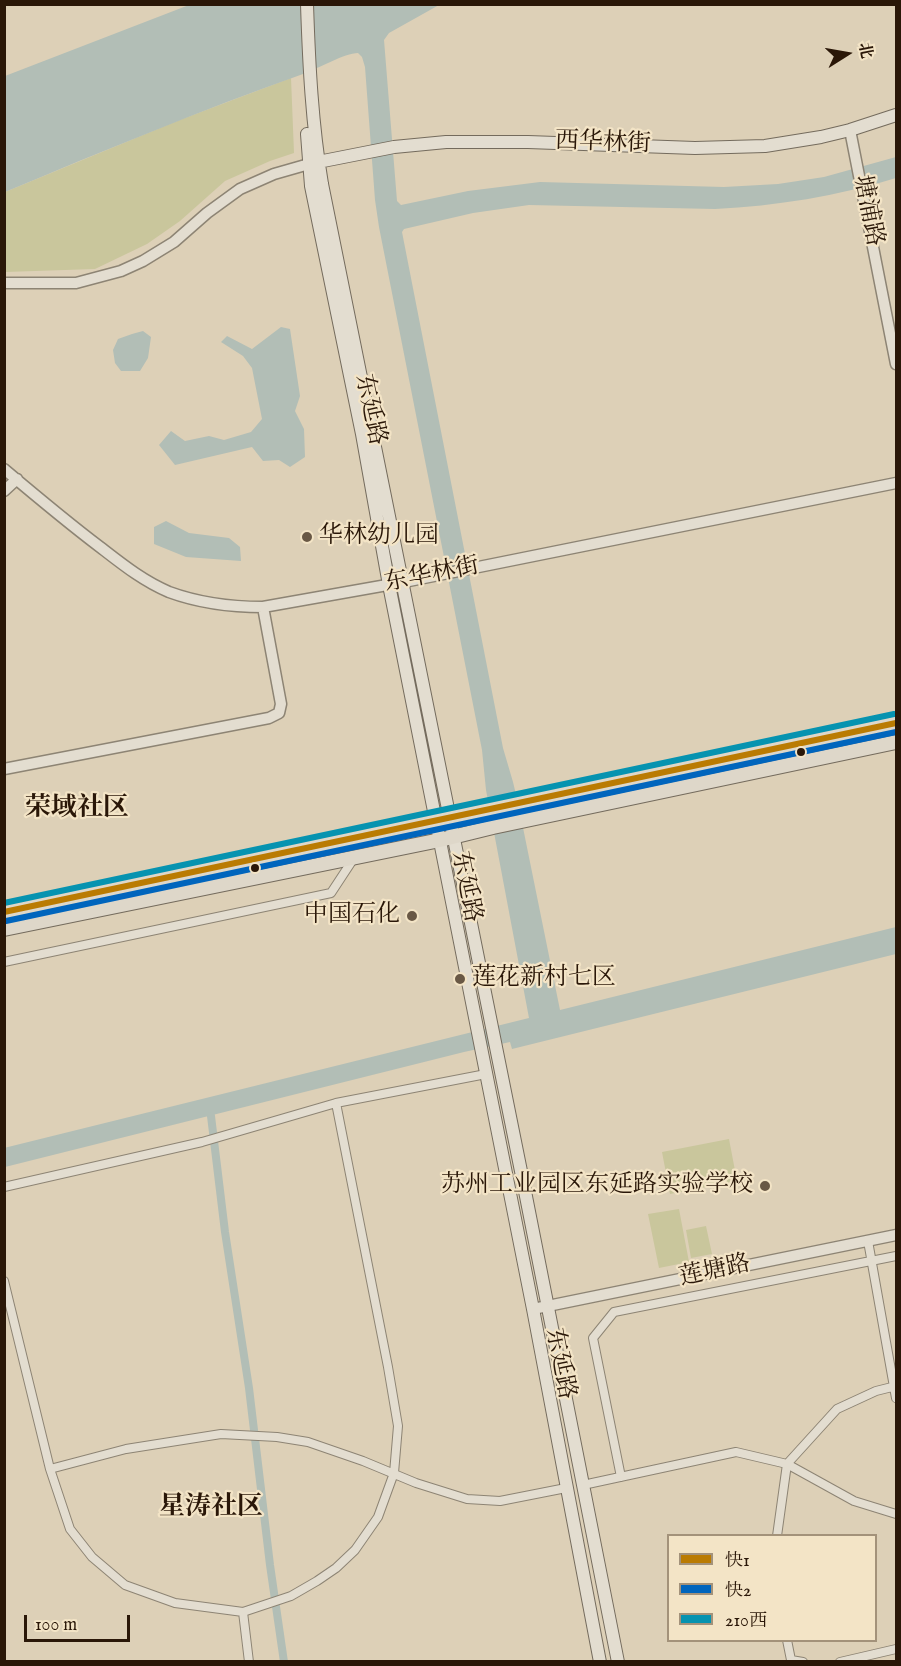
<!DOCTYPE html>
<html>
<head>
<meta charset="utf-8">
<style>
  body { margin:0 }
  #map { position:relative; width:901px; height:1666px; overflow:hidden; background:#ddd0b7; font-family:"IM FELL English","Noto Serif SC",serif }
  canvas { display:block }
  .frame { position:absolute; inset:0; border:6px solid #2a1708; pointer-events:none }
  .legend { position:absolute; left:667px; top:1534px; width:210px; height:108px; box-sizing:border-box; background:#f3e4c6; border:2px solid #a3927a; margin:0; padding:8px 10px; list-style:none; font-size:18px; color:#2a1708 }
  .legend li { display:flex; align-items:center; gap:12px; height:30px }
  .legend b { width:30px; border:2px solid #a3927a }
  .north { position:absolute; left:817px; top:24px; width:60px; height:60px; -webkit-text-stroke:4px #f3e4c6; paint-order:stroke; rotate:79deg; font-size:16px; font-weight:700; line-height:24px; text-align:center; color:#2a1708 }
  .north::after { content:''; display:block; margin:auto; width:21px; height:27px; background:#2a1708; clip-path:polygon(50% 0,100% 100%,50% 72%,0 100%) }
  .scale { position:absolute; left:24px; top:1615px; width:106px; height:27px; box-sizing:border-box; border:3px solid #2a1708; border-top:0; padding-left:8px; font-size:18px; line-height:21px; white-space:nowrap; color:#2a1708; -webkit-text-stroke:4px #f3e4c6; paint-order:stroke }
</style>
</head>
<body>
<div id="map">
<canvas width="901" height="1666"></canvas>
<div class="frame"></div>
<ul class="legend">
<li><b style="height:8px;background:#ba7b02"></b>快1</li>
<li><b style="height:8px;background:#0065bd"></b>快2</li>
<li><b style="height:8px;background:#0693b0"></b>210西</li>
</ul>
<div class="north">北</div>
<div class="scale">100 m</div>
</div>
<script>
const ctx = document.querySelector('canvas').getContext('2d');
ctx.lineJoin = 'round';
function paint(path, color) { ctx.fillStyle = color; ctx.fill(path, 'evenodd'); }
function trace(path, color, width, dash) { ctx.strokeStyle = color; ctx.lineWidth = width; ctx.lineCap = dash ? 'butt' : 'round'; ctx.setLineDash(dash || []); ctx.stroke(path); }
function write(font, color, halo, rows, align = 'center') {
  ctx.font = font + ' "IM FELL English","Noto Serif SC",serif'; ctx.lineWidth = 4.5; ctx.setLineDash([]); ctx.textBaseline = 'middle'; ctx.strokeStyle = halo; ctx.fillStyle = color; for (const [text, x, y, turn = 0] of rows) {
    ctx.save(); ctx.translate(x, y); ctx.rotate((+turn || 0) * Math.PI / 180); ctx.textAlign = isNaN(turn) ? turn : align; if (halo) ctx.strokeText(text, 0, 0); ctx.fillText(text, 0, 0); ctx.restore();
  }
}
paint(new Path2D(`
  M291,78L294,153L270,161L225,181L180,221L147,244L95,269L5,272V192L177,121Z
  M729,1139L737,1181L670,1194L662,1152Z
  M679,1209L689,1262L659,1268L648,1214Z
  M706,1226L712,1254L691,1258L686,1230Z`), '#c9c69c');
paint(new Path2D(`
  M189,5H439L389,33L384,40L397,201L401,205L468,191L540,182L724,187L778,184L824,177L896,157V178C837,196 777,206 715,209L529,205L473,213L404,229L402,232L503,748L513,782L518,803L560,1010L896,927V954L512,1049L510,1042L464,1052L5,1167L4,1148L529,1018L486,790L482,750L379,227L375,200L365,67L362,57L358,53C345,53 317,69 303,74C202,110 103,151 5,192V76Z
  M281,327L290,329L300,396L295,411L304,429L305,457L290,467L279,460L263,461L252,447L175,465L159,445L171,431L185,441L209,436L224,440L251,432L262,419L252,368L243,356L221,342L227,336L252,349Z
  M143,331L151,337L148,358L140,371H121L115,363L113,350L118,339L132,334Z
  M166,521L189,533L229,538L240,547L241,561L186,557L154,544V527Z`), '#b2beb6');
trace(new Path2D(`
  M211,1116L225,1232L249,1388L270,1565L284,1662`), '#b2beb6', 8);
const minor = new Path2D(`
  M4,962L331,893L354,858
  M4,1187L202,1142L336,1103L486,1074
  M868,1241L896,1398
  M4,1281L50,1469L70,1529L92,1557L125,1585L175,1603L243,1612L291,1596L317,1581L336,1568L355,1550L378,1517L394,1473L398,1426L388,1367L336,1103
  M50,1469L126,1449L221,1434L277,1437L308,1442L363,1461L416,1483L467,1499L500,1501L566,1488
  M621,1477L593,1338L614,1312L896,1256
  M583,1485L736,1452L787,1464L837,1409L876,1391L896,1386
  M777,1536L787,1464L854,1501L896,1514
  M243,1612L249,1662
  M787,1640L791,1660L803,1662
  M840,1662L896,1649`);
const tertiary = new Path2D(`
  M850,130L896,364
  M4,283H76L121,271L143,261L174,242L207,213L240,189L274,174L309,164
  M4,469C36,496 67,522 100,547C122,564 143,581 169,592C199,603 232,607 263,607L404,582L896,483
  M4,491L17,479
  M4,769L269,718L279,713L281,704L263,607
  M533,1309L896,1235`);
const secondary = new Path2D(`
  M307,4C309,65 312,124 322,184C423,676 521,1169 618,1662
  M307,134L311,186L362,434L389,585L533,1309L600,1662
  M313,163L394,147L446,142H528L695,148L765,146L821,137L850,130L896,115`);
const primary = new Path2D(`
  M4,912L896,723
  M4,929L440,840L493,827L896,742`);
trace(minor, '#8d8474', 10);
trace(tertiary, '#8d8474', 13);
trace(secondary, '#746b5d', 14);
trace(primary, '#746b5d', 16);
trace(minor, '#e3ddd0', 8);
trace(tertiary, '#e3ddd0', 10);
trace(secondary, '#e3ddd0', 12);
trace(primary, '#ded7c9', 14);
trace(new Path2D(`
  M4,912L896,723`), '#ba7b02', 6);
trace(new Path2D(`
  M6,921L896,732`), '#0065bd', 6);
trace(new Path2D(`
  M4,903L894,714`), '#0693b0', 6);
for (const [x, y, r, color] of [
  [307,537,6,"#695845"],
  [801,752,5,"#2a1708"],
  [255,868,5,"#2a1708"],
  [412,916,6,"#695845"],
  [460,979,6,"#695845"],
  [765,1186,6,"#695845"]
]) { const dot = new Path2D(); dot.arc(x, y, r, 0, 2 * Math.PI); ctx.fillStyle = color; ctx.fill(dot); trace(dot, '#f3e4c6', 2); }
write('24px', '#2a1708', '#f3e4c6', [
  ["西华林街",603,144,2],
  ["塘浦路",867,211,79],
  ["东延路",369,410,78],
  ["东华林街",432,576,-11],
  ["东延路",465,887,79],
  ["莲塘路",715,1272,-12],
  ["东延路",559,1364,79]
]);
write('24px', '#2a1708', '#f3e4c6', [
  ["华林幼儿园",319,537],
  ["中国石化",400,916,"right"],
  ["莲花新村七区",472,979],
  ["苏州工业园区东延路实验学校",753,1186,"right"]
], 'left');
write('bold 26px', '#2a1708', '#f3e4c6', [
  ["荣域社区",77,810],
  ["星涛社区",211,1509]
]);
</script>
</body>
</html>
